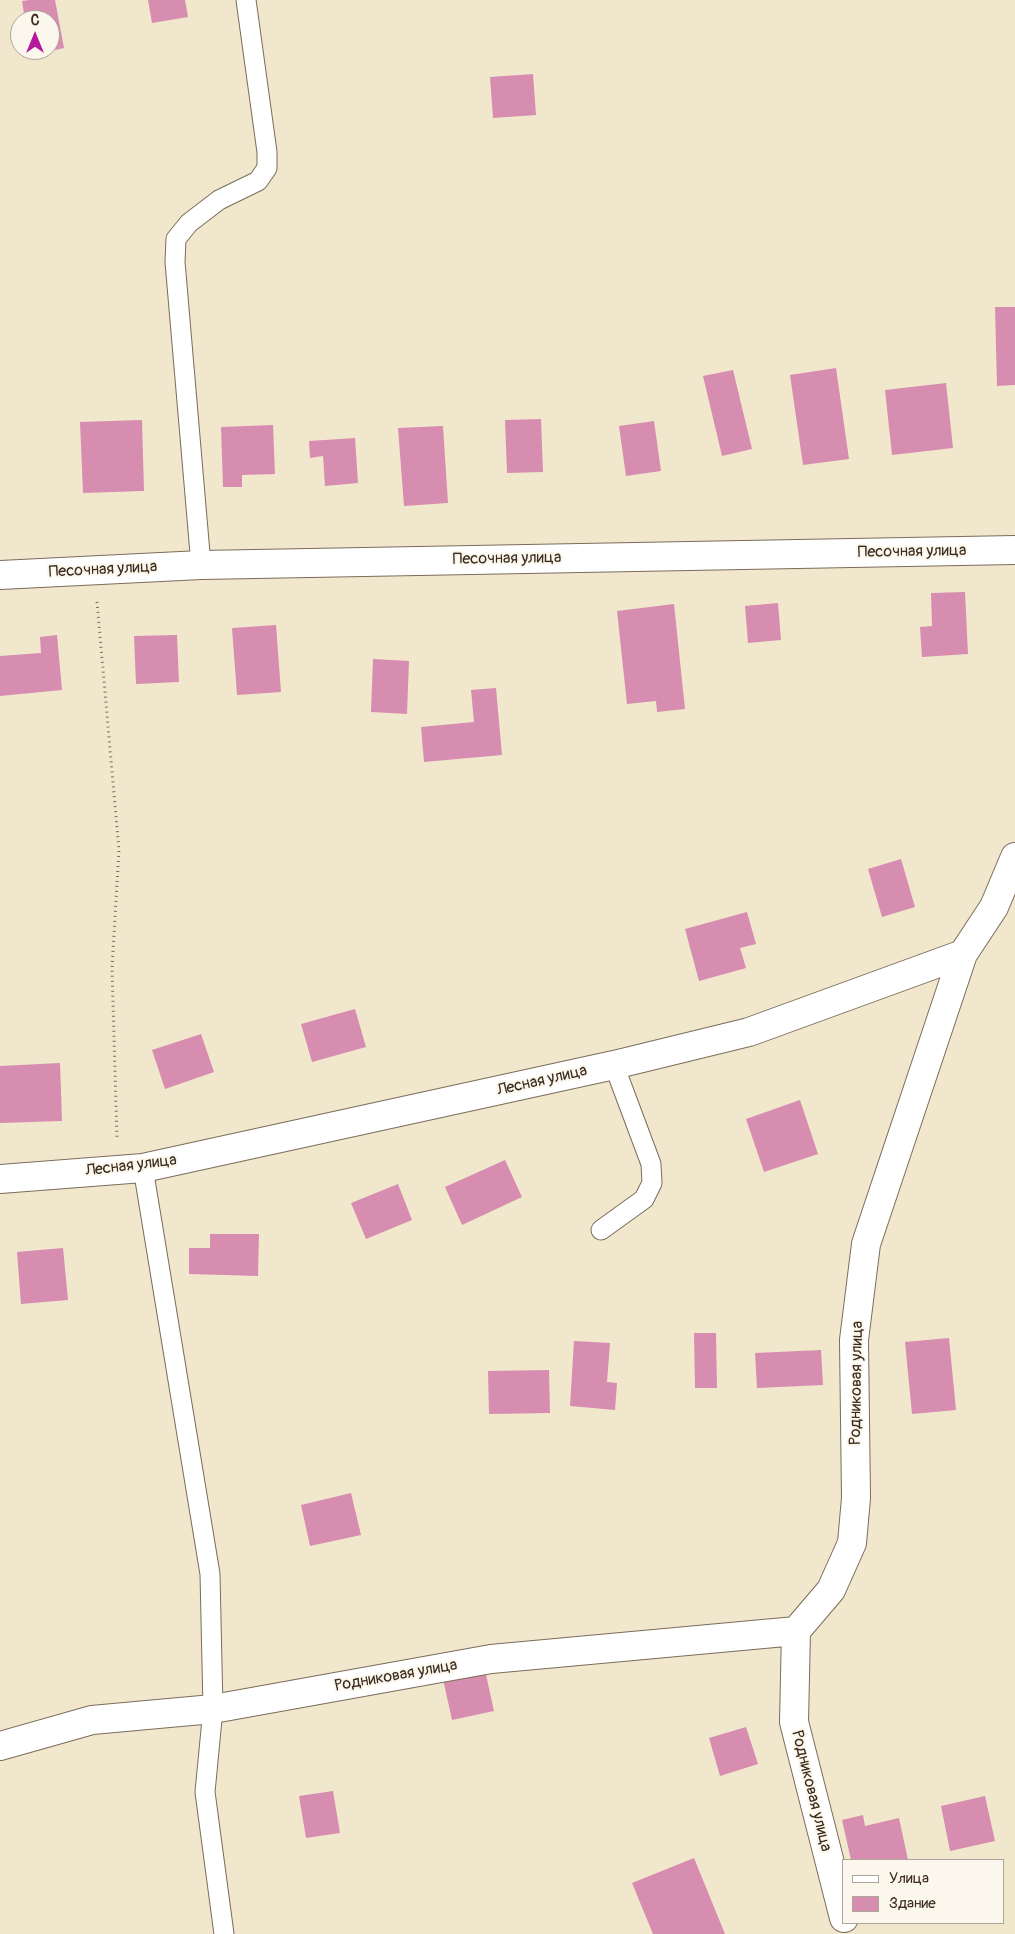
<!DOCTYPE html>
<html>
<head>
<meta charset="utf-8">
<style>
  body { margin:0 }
  #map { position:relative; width:1015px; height:1934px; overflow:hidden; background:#f1e7cc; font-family:Pangolin,sans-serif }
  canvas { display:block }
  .legend { position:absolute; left:842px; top:1859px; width:162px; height:65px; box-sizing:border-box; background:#fbf7ec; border:1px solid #aea59a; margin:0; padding:6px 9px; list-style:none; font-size:15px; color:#3b2a1e }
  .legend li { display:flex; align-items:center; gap:10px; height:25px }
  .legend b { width:25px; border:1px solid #aea59a }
  .north { position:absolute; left:10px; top:10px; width:50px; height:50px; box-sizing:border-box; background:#fbf7ec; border:1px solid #aea59a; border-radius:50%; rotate:0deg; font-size:14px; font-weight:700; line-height:20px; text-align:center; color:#3b2a1e }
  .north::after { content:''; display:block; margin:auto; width:18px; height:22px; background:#b5179e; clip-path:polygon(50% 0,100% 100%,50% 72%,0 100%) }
</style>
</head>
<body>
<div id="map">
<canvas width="1015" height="1934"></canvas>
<ul class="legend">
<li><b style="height:6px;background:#fff"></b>Улица</li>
<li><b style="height:14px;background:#d78db0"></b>Здание</li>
</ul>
<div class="north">С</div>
</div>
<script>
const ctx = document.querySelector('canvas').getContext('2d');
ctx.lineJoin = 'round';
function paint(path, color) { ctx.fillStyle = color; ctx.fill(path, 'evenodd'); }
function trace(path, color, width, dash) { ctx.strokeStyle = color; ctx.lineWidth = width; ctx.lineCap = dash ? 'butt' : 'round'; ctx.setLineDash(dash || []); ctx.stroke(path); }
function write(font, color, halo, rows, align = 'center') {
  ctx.font = font + ' Pangolin,sans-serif'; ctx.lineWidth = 4; ctx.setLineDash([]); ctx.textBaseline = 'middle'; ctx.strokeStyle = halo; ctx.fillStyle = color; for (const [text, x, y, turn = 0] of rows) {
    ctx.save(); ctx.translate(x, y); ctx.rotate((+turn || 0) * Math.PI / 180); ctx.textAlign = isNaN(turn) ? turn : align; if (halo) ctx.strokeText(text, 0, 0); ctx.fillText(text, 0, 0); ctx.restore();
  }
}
paint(new Path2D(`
  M29,0H55L64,48L32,55L31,50H50V20H25L22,1Z
  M148,0H185L188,17L152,23Z
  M533,74L536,115L493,118L490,77Z
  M995,307H1015V385L997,386Z
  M836,368L849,459L803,465L790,375Z
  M733,370L752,449L722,456L703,376Z
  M946,383L953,448L892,455L885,390Z
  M541,419L543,472L507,473L505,420Z
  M142,420L144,491L83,493L80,422Z
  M654,421L661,471L626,476L619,426Z
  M273,425L275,474L242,475V487H223L221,427Z
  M443,426L448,503L404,506L398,428Z
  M355,438L358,483L325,486L323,456L310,458L309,441Z
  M965,592L968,654L922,657L920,627L932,626L931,593Z
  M778,603L781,640L748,643L745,606Z
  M674,604L685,709L657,712L656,701L627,704L617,611Z
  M276,625L281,692L237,695L232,628Z
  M57,635L62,690L0,696V656L41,653L40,637Z
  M177,635L179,682L136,684L134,636Z
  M373,659L409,661L407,714L371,712Z
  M496,688L502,755L424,762L421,727L474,722L471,690Z
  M901,859L915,907L882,917L868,869Z
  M747,912L756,944L740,948L746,968L699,981L685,929Z
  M355,1009L366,1047L312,1062L301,1024Z
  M201,1034L214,1072L165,1089L152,1050Z
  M60,1063L62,1121L0,1123V1066Z
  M800,1100L818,1154L764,1172L746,1119Z
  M505,1160L522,1197L462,1225L445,1187Z
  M398,1184L412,1220L366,1239L351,1203Z
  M210,1234H259L258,1276L189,1274V1248H210Z
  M63,1248L68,1300L21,1304L17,1252Z
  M694,1333H716L717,1388H695Z
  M949,1338L956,1410L912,1414L905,1342Z
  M574,1341L610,1343L607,1382L617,1383L615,1410L570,1406Z
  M821,1350L823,1385L757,1388L755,1353Z
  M549,1370L550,1413L489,1414L488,1371Z
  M351,1493L361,1535L310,1546L301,1505Z
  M483,1661L494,1711L452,1720L441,1670Z
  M746,1727L758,1764L720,1776L709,1738Z
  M333,1791L340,1833L306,1838L299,1796Z
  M985,1796L995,1841L950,1851L941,1806Z
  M863,1815L865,1826L899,1818L908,1860H851L842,1820Z
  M694,1858L725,1934H653L632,1883Z`), '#d78db0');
const service = new Path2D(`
  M201,565L175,262L176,239L189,223L219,200L258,181L267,168V152L246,0
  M143,1168L210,1574L213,1709L205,1792L224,1934
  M601,1230L644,1199L652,1183L651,1164L614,1065`);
const minor = new Path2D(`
  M0,575L201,565L1015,550
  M0,1179L143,1168L614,1065L749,1032L963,954
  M0,1746L92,1720L213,1709L491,1659L796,1631
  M844,1918L794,1722L796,1631L831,1590L852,1543L856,1498L854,1340L866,1244L963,954L994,907L1015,857`);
trace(service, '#7b6c5b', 21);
trace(minor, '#7b6c5b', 30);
trace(new Path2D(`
  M97,602L119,850L112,968L117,1139`), '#7b6c5b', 3, [1, 4]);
trace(service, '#fff', 19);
trace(minor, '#fff', 28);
write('16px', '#3b2a1e', '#fbf7ec', [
  ["Песочная улица",912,552,-1],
  ["Песочная улица",507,559,-1],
  ["Песочная улица",103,570,-3],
  ["Лесная улица",542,1081,-13],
  ["Лесная улица",131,1166,-7],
  ["Родниковая улица",857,1383,-89],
  ["Родниковая улица",396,1676,-10],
  ["Родниковая улица",811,1791,76]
]);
</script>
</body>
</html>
